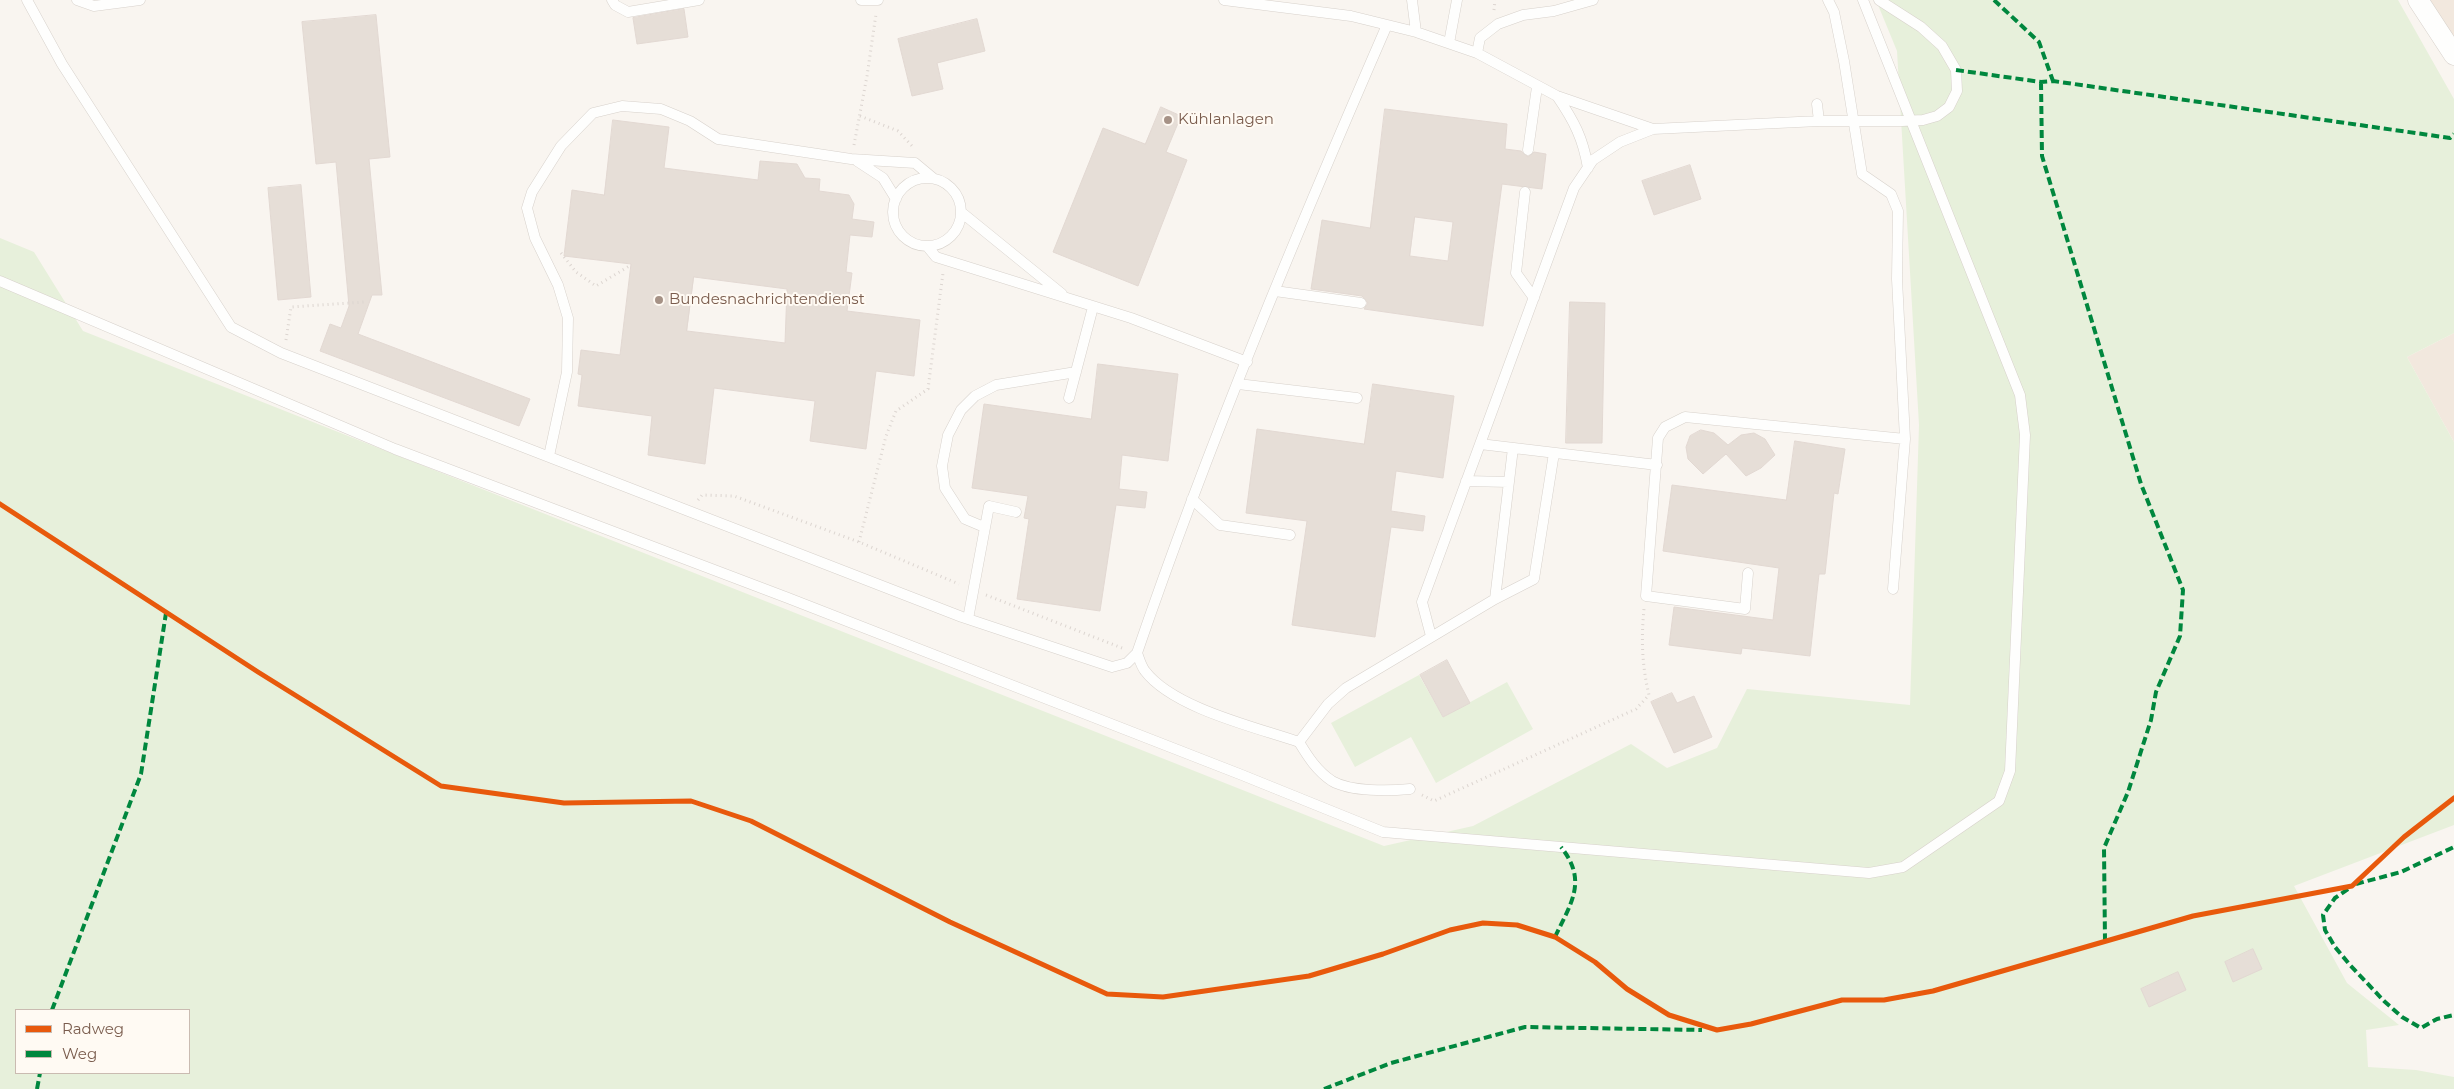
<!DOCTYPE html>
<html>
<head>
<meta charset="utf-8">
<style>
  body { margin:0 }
  #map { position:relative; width:2454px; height:1089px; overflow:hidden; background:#f9f5f0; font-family:Montserrat,sans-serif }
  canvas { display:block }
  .legend { position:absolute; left:15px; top:1009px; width:175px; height:65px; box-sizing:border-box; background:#fffaf3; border:1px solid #cabbb1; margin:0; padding:6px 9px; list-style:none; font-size:15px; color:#7a5c4d }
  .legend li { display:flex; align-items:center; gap:10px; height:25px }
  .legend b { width:25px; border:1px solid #cabbb1 }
</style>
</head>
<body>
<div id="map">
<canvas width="2454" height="1089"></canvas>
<ul class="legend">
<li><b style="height:6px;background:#e8590c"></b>Radweg</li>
<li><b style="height:6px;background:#00873e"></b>Weg</li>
</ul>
</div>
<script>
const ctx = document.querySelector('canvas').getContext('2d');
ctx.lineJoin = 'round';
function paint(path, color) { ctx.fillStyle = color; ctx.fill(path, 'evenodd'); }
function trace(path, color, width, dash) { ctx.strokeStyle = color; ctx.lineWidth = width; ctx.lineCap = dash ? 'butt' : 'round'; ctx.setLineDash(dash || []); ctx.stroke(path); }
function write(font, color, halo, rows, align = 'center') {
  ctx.font = font + ' Montserrat,sans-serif'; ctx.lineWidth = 4; ctx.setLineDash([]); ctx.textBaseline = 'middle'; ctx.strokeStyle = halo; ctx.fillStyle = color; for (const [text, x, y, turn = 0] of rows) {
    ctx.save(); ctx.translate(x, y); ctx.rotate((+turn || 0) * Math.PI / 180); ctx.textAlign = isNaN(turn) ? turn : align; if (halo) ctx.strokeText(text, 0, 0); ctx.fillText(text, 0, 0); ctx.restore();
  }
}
paint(new Path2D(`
  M2424,0H2454V46Z
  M2454,333V442L2407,357Z`), '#f2e8de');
paint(new Path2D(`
  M1876,0H2398L2454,99V333L2407,357L2454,442V825L2294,886L2347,983L2399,1025L2366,1030L2368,1067L2416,1070L2454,1077V1089H0V238L34,252L83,331L1384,846L1473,826L1631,744L1667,768L1717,748L1747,689L1910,705L1919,425L1897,51ZM16,1010H189V1073H16Z
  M1419,675L1443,717L1507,682L1533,729L1436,783L1411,737L1355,767L1331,723Z`), '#e7f0db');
const building = new Path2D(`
  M684,9L688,37L637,44L633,18Z
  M376,15L390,157L369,159L382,295H372L358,334L530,399L519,426L320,351L330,324L341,328L349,306L336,162L316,164L302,22Z
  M977,19L985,51L937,63L943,89L912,96L898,39Z
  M1161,107L1181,116L1166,152L1187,160L1138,286L1053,252L1103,128L1145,144Z
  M1385,109L1507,124L1505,149L1521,151L1528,157L1534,152L1546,154L1542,189L1502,184L1483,326L1364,309L1368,303L1362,296L1311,289L1322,220L1370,228ZM1415,217L1453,222L1448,261L1410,256Z
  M613,120L669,127L664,168L758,180L760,161L797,164L805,178L820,179L819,191L849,195L854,204L852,219L874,222L872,237L850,235L846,272L852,273L847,311L920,320L914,376L876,371L866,449L810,441L815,401L714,388L705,464L648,455L652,416L578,406L582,375L578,374L581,350L620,355L631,264L564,256L572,190L604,195ZM694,277L787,289L785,343L687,331Z
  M1690,165L1701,199L1654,215L1642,181Z
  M301,185L311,297L278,300L268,188Z
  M1570,302L1605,303L1602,443H1566Z
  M1098,364L1178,374L1168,461L1122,455L1119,489L1147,492L1145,508L1116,505L1100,611L1017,599L1029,519L1024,518L1028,496L972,488L984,404L1091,419Z
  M1373,384L1454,396L1443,478L1396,471L1391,511L1425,516L1423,531L1391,527L1375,637L1292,625L1307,521L1246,513L1257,429L1364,444Z
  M1701,430L1714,433L1728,445L1741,435L1754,433L1765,439L1775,455L1761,468L1746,476L1726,454L1703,474L1688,459L1686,447L1690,436Z
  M1795,441L1845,449L1838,494L1834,493L1825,574H1819L1810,656L1742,648L1741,654L1669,645L1674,607L1773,620L1779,568L1663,551L1672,485L1786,500Z
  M1447,660L1470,703L1443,717L1420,675Z
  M1672,693L1677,703L1694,696L1712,737L1674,753L1651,702Z
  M2253,949L2262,969L2233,982L2225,962Z
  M2178,972L2186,990L2149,1007L2141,989Z`);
paint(building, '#e6ded7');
trace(building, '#e2d8d2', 1);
const service = new Path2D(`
  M27,0L62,64L231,327L281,353L962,617L1112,667L1127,663L1137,653C1210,440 1297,232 1387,25
  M77,0L94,6L140,0
  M612,0L615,5L628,12L699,0
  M861,0H878
  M1224,0L1351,16L1416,32L1477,53L1557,96L1653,129L1819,121H1902L1923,120L1937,116L1949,107L1957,91L1956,70L1942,46L1921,27L1879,0
  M1412,0L1416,32
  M1449,43L1457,0
  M1477,53L1480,38L1498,24L1523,15L1554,11L1593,0
  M1557,96C1574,121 1583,138 1588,168
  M1817,104L1819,121
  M1528,150L1537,87
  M857,161L883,178L896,199
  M893 212a34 34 0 1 1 68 0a34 34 0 1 1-68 0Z
  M1525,192L1516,273L1534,298
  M961,212L1062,294
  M927,246L936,257L1131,318L1247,362
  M0,281L395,449L788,598L1242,775L1383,832L1869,873L1903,867L1999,801L2010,771L2025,435L2020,395L1863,0
  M1275,291L1361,303
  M1238,384L1357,398
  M1069,398L1093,307
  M1480,444L1657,465
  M549,456L567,372L568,318L558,285L535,238L527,208L532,192L561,146L593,113L622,106L661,109L690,121L718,139L851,159L915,163L933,178
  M1466,481L1509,482
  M1192,499L1220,525L1290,535
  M984,527L965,519L945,488L942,466L948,435L961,410L975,396L996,385L1076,372
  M1748,573L1745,609L1646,596L1658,438L1665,427L1685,417L1905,439L1897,279L1898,211L1891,194L1862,174L1844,61L1834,12L1828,0
  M1893,589L1905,439
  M1495,599L1513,448
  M968,619L989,506L1016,512
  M1431,636L1422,602L1574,188L1593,160L1620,142L1653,129
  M1137,653C1139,658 1141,666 1145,671C1173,708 1255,727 1299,742L1328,704L1346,688L1495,599L1534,579L1554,453
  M1299,742C1308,757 1317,771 1332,781C1351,792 1389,791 1410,789`);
const minor = new Path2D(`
  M2418,0L2454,55`);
trace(service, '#d7d1cb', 11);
trace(minor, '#d7d1cb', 21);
trace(new Path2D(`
  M1494,10L1495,0
  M860,116L898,131L914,148
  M854,145L867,76L876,14
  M561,253L576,272L596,286L631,265
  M286,340L291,307L364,302
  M698,500L702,495L734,496L859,542L959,584
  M859,542L886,436L896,411L928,389L943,273
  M986,595L1122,648
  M1422,795L1434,801L1636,709L1649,695C1642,666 1641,639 1644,609`), '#dcd5d0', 3, [1, 4]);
trace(service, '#fefefd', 10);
trace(minor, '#fefefd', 20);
trace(new Path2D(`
  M1994,0L2039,42L2053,81
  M1956,70L2041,82L2053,81L2450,138L2454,134
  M2041,82L2042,156L2141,484L2183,590L2180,636L2156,692L2151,720L2128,792L2104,848L2105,941
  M2356,884L2401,872L2454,847
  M2348,889L2335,898L2323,915L2325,930L2335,947L2350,965L2384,1001L2402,1017L2421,1028L2437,1019L2454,1015
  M1555,937C1571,903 1588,881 1561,847
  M52,1010L141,774L166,613
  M37,1089L40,1073
  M1324,1089L1391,1063L1525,1027L1702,1030`), '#00873e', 4, [8, 4]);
trace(new Path2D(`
  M0,504L258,672L441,786L564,803L691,801L751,821L950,922L1107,994L1163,997L1309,976L1383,954L1450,930L1483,923L1517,925L1555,937L1595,962L1627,989L1669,1015L1717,1030L1751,1024L1842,1000H1884L1933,991L2193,916L2352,886L2404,837L2454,798`), '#e8590c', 5);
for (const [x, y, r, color] of [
  [1168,120,5,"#a69286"],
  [659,300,5,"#a69286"]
]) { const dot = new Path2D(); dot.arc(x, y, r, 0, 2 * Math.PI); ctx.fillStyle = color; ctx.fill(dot); trace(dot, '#fffaf3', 2); }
write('15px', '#7a5c4d', '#fffaf3', [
  ["Kühlanlagen",1178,120],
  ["Bundesnachrichtendienst",669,300]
], 'left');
</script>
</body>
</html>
